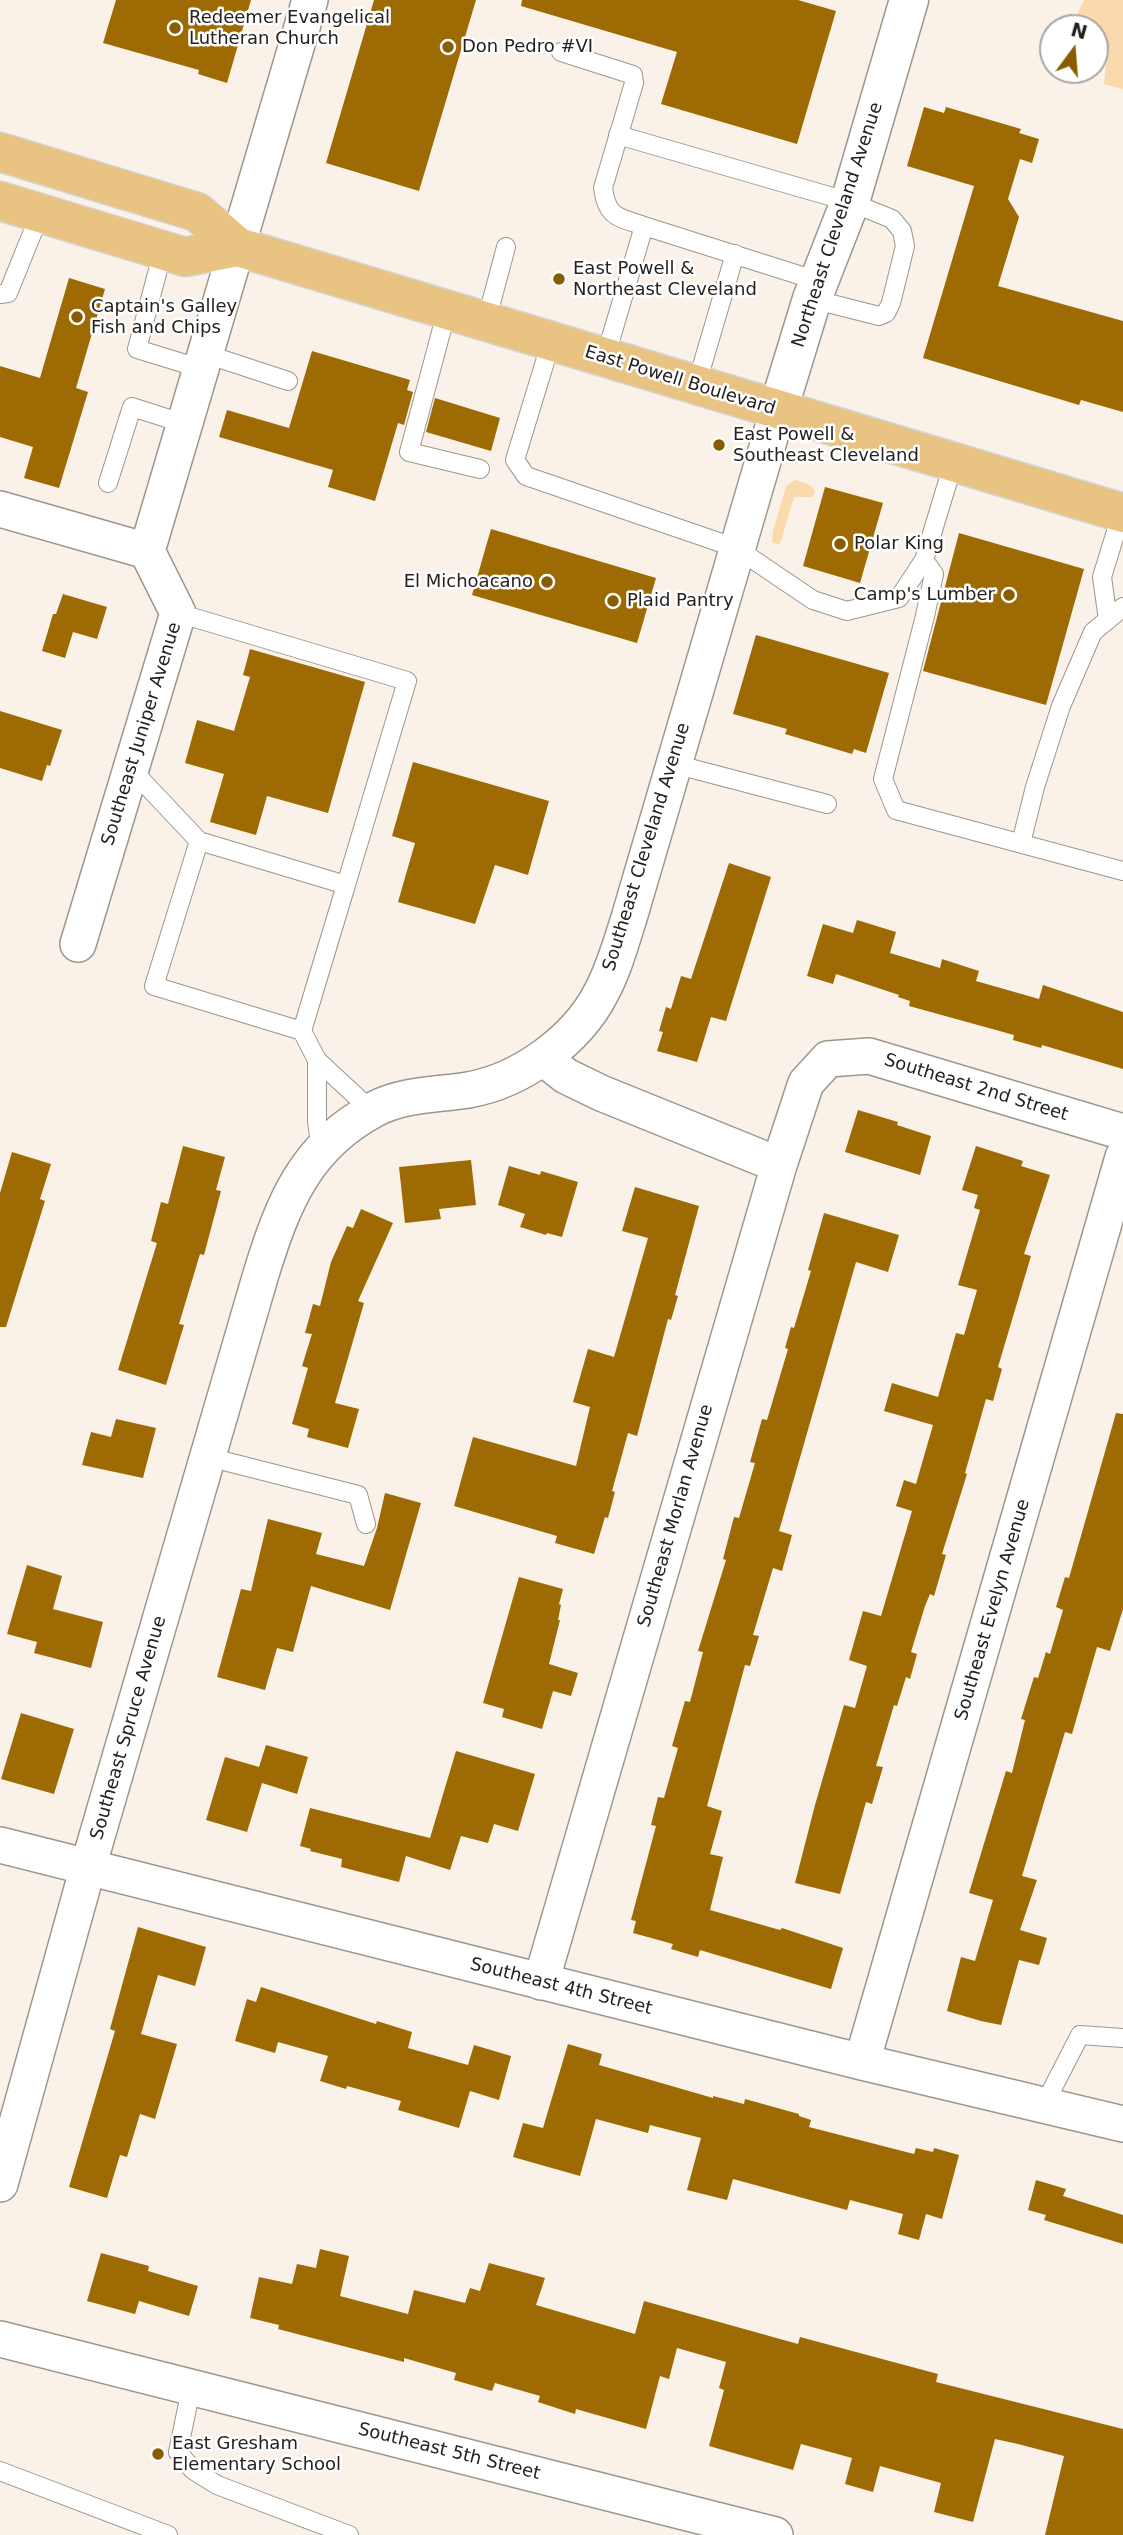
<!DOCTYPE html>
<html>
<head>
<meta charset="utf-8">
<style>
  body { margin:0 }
  #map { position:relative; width:1123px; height:2535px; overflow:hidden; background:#faf2e8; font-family:"DejaVu Sans",sans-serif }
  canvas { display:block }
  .north { position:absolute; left:1039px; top:14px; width:70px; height:70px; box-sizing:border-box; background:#fff; border:2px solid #a7a6a5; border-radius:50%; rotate:16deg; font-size:19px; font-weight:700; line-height:28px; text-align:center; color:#24211e }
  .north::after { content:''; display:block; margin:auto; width:24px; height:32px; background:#895c00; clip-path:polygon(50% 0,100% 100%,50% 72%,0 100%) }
</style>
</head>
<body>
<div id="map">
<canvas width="1123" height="2535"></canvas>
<div class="north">N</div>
</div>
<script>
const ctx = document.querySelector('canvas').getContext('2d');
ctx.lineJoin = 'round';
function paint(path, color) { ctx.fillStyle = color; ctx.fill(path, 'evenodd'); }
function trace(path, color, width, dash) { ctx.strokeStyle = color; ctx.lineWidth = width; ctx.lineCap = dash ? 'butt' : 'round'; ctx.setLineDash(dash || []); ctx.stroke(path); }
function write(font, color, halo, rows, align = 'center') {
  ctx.font = font + ' "DejaVu Sans",sans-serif'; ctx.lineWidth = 5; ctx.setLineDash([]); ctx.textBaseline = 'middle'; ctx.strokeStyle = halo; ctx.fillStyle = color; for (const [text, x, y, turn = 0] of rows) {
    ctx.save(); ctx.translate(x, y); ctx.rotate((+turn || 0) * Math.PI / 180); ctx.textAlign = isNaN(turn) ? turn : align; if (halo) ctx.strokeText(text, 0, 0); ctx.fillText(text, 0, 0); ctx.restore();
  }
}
paint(new Path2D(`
  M1084,0H1123V89L1104,84L1107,59L1095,55V28H1071Z
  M795,480C804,483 813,483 815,493L812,497H794L781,541L779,544L772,543L773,531L786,486Z`), '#fad9ac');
paint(new Path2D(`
  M116,0H251L227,83L198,74L199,70L103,43Z
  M374,0H476L419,191L326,163Z
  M522,0H798L836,11L797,144L661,104L677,52L521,6Z
  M924,107L944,113L946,107L1021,129L1019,133L1039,139L1032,163L1020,159L1008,199L1019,217L998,286L1123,321V412L1081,400L1079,405L923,358L974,186L907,166Z
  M69,278L105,289L76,388L88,392L59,488L24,478L33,447L0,437V366L40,378Z
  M312,351L410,380L407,390L413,392L404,425L398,423L375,501L328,487L333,470L219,437L227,410L289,428Z
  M435,398L500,418L491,451L426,432Z
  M825,487L883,503L860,583L803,566Z
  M491,529L656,578L637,643L472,595Z
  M959,533L1084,569L1046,705L923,671Z
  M63,594L107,607L97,639L73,632L65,658L42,651L53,614H56Z
  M756,635L889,673L866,753L854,749L852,754L785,734L787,729L733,714Z
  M250,649L365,682L328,813L267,796L256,835L210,822L224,774L185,763L197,720L234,731L250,677L243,675Z
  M0,711L62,730L50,766L47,765L42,781L0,768Z
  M413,762L549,801L528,875L495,865L475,924L398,902L415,843L392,836Z
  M729,863L771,877L726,1021L711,1017L697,1062L657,1051L663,1032L659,1031L666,1007L671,1009L681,976L691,979Z
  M857,920L896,932L890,953L940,968L942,959L979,971L976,981L1039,999L1043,985L1123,1012V1069L1042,1045L1041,1048L1013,1040L1014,1035L909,1006L910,1001L898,997L899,995L836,974L833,984L807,976L823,924L853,933Z
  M858,1110L898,1122L897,1125L931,1136L920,1175L845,1152Z
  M183,1146L225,1157L216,1190L221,1191L204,1255L200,1254L179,1324L184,1325L166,1385L118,1370L157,1243L151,1241L161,1202L168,1204Z
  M976,1146L1023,1161L1021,1166L1050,1175L1024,1254L1031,1256L998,1367L1002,1369L993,1401L986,1399L965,1473L967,1474L942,1554L946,1555L934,1596L930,1594L925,1606L911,1652L917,1654L910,1679L906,1677L897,1706L894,1705L876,1766L883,1767L872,1804L866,1802L840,1894L795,1883L815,1805L844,1705L855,1708L867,1666L849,1660L863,1611L881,1616L912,1511L896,1506L904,1480L916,1484L933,1425L884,1411L892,1383L938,1397L956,1333L964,1335L977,1290L958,1285L980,1210L974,1208L978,1195L962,1190Z
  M12,1152L51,1164L40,1199L45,1201L6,1327H0V1193Z
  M471,1160L476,1205L439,1209L441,1219L405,1223L399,1167Z
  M509,1166L540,1175L541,1171L578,1182L562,1237L547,1233L546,1235L520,1227L525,1214L498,1205Z
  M635,1187L699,1206L675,1295L678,1296L671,1320L668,1319L637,1436L628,1433L612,1491L615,1492L608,1518L605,1517L594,1554L555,1543L557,1536L454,1506L473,1437L576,1466L590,1407L573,1402L588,1349L614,1357L648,1238L622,1231Z
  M361,1209L393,1223L358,1301L364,1303L335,1403L359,1409L348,1448L307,1437L309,1429L292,1424L308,1368L302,1366L312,1334L305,1333L313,1304L320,1306L331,1262L347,1226L353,1228Z
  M824,1213L899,1235L888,1272L856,1262L779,1531L792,1535L782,1571L773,1568L753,1635L759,1636L750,1666L745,1665L707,1806L722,1811L710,1854L723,1857L710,1910L780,1930L782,1928L843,1948L831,1989L700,1950L698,1957L671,1949L673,1944L633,1933L636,1921L631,1920L656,1826L651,1825L658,1797L664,1798L678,1748L672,1746L685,1701L690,1702L703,1652L698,1651L726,1560L723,1559L734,1517L739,1518L755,1463L750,1462L762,1419L767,1420L788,1349L785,1348L791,1327L794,1328L811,1271L808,1270Z
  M1116,1413L1123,1414V1609L1110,1651L1097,1647L1072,1734L1065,1732L1022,1876L1037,1880L1020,1930L1047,1938L1039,1965L1019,1960L1001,2025L981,2021L947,2011L961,1957L975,1961L993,1900L969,1893L1006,1771L1012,1773L1025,1720L1021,1719L1034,1677L1038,1678L1046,1652L1050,1654L1063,1610L1056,1607L1065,1577L1069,1578Z
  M116,1419L156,1428L143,1478L82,1465L91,1432L111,1437Z
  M385,1493L421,1503L390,1610L311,1586L293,1652L277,1648L265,1690L217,1677L241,1589L251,1591L268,1519L322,1533L316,1554L364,1566L377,1528Z
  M27,1565L62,1576L53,1609L103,1622L91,1668L34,1653L37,1642L7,1634Z
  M519,1577L563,1589L559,1604L561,1605L558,1620H560L549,1664L578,1673L571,1696L553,1691L542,1729L502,1717L504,1709L483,1703Z
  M21,1713L74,1729L54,1794L1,1779Z
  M266,1745L308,1757L297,1794L262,1783L247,1832L206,1820L225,1757L259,1767Z
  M456,1751L535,1774L518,1831L494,1824L488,1843L461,1836L450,1870L406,1856L399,1882L341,1867L342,1859L310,1851L311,1849L300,1846L310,1808L430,1838Z
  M138,1927L206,1947L195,1986L158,1975L141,2034L177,2044L155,2119L140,2114L127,2157L120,2155L107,2198L69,2187L115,2031L110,2029Z
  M261,1987L376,2024L377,2021L412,2032L408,2048L468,2065L474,2045L511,2056L499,2100L470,2091L459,2128L398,2110L401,2101L347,2086L346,2089L320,2081L328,2056L278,2042L275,2053L235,2041L247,1999L256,2002Z
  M568,2044L602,2054L599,2065L713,2098V2096L744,2104L745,2099L799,2114V2116L811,2120L809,2127L914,2154L916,2148L933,2152L934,2148L959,2155L942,2219L926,2214L919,2240L898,2234L903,2214L850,2200L847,2210L733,2179L727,2200L687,2190L701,2138L650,2125L648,2133L596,2119L580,2176L513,2157L523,2123L543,2128Z
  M1036,2180L1066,2189L1063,2196L1123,2215V2244L1044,2220L1046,2215L1028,2210Z
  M320,2249L349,2256L340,2296L408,2314L414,2290L465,2303L470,2288L480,2291L489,2263L545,2278L536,2305L635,2334L644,2301L798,2344L800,2337L938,2374L936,2382L1123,2429V2535H1045L1064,2456L1018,2444L995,2439L973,2522L934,2512L941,2483L880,2466L873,2492L845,2484L852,2458L801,2444L793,2470L709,2446L724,2390L719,2388L726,2362L677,2348L669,2379L660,2376L646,2429L576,2409L575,2414L538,2402L540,2396L495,2383L492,2391L454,2380L456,2373L404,2358V2362L278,2329L279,2325L250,2318L259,2277L292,2284L297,2264L316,2268Z
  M101,2253L149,2266L148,2271L198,2286L189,2316L139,2301L135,2314L87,2301Z`), '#9d6a03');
const service = new Path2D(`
  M561,52L633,75L634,83L603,188C607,218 618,217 644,226
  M618,135L850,202L892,219L902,231L905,246L891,303L886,313L879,316L812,299
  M163,251L137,349L202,369
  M0,294L8,293L40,214
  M447,310L409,452L480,469
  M486,322L506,247
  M551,342L515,460L526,476L736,548L813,600L847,611L899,598L924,560L954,461
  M206,354L288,381
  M605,358L644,226L818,281
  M696,386L735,254
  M108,483L132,407L185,424
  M924,560L934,574L925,616L883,779L896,810L1123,871
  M1108,620L1102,577L1122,512
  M674,764L827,804
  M131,769L199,841L346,885L407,681L178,613
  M199,841L154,986L302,1031L346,885
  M1021,843L1035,787L1061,706L1093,632L1123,607
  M302,1031L317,1060L372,1111
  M317,1060V1121L321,1151
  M208,1457L358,1495L366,1524
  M1044,2105L1080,2035L1123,2038
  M191,2389L178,2452L193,2470L217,2485L349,2535
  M0,2471L168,2535`);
const minor = new Path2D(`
  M0,509L147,551
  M78,944L178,613L147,551L310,0
  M543,1058L566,1076L601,1093L779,1165
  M0,1845L862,2062L1123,2124
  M541,1982L779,1165L806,1083L828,1059L869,1056L1123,1132
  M862,2062L1123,1157
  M0,2184L88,1867L261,1274C283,1203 305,1146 375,1109C404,1094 437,1095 468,1090C521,1081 577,1040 601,993C614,969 621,943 629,918L778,410
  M0,2339L775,2535`);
const secondary = new Path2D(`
  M778,410L812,299L850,202L909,0`);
const primary = new Path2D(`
  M0,152L197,212L238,247L1123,513
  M0,201L185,257L238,247`);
trace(service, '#9d968d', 20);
trace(minor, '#9d968d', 38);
trace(secondary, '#9d968d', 41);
trace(primary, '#d3d3d2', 41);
trace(service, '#fff', 18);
trace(minor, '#fff', 35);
trace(secondary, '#fff', 38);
trace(primary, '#e9c382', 38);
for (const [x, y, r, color] of [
  [175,28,7,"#895c00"],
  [448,47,7,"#895c00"],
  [559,279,7,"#895c00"],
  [77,317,7,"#895c00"],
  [719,445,7,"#895c00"],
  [840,544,7,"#895c00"],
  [547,582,7,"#895c00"],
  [1009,595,7,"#895c00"],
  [613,601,7,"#895c00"],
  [158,2454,7,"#895c00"]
]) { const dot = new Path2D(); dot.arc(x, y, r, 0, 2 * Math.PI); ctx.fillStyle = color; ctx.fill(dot); trace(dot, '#fff', 2.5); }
write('18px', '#24211e', '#fff', [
  ["Redeemer Evangelical",189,18],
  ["Lutheran Church",189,39],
  ["Don Pedro #VI",462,47],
  ["East Powell &",573,269],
  ["Northeast Cleveland",573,290],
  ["Captain's Galley",91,307],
  ["Fish and Chips",91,328],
  ["East Powell &",733,435],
  ["Southeast Cleveland",733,456],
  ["Polar King",854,544],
  ["El Michoacano",533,582,"right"],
  ["Camp's Lumber",995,595,"right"],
  ["Plaid Pantry",627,601],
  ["East Gresham",172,2444],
  ["Elementary School",172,2465]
], 'left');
write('18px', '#24211e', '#fff', [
  ["Northeast Cleveland Avenue",838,225,-72],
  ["East Powell Boulevard",680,381,17],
  ["Southeast Juniper Avenue",142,734,-73],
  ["Southeast Cleveland Avenue",647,847,-73],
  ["Southeast 2nd Street",976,1088,17],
  ["Southeast Morlan Avenue",676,1516,-74],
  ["Southeast Evelyn Avenue",993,1610,-74],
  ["Southeast Spruce Avenue",129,1728,-74],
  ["Southeast 4th Street",561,1987,14],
  ["Southeast 5th Street",449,2452,14]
]);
</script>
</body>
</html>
